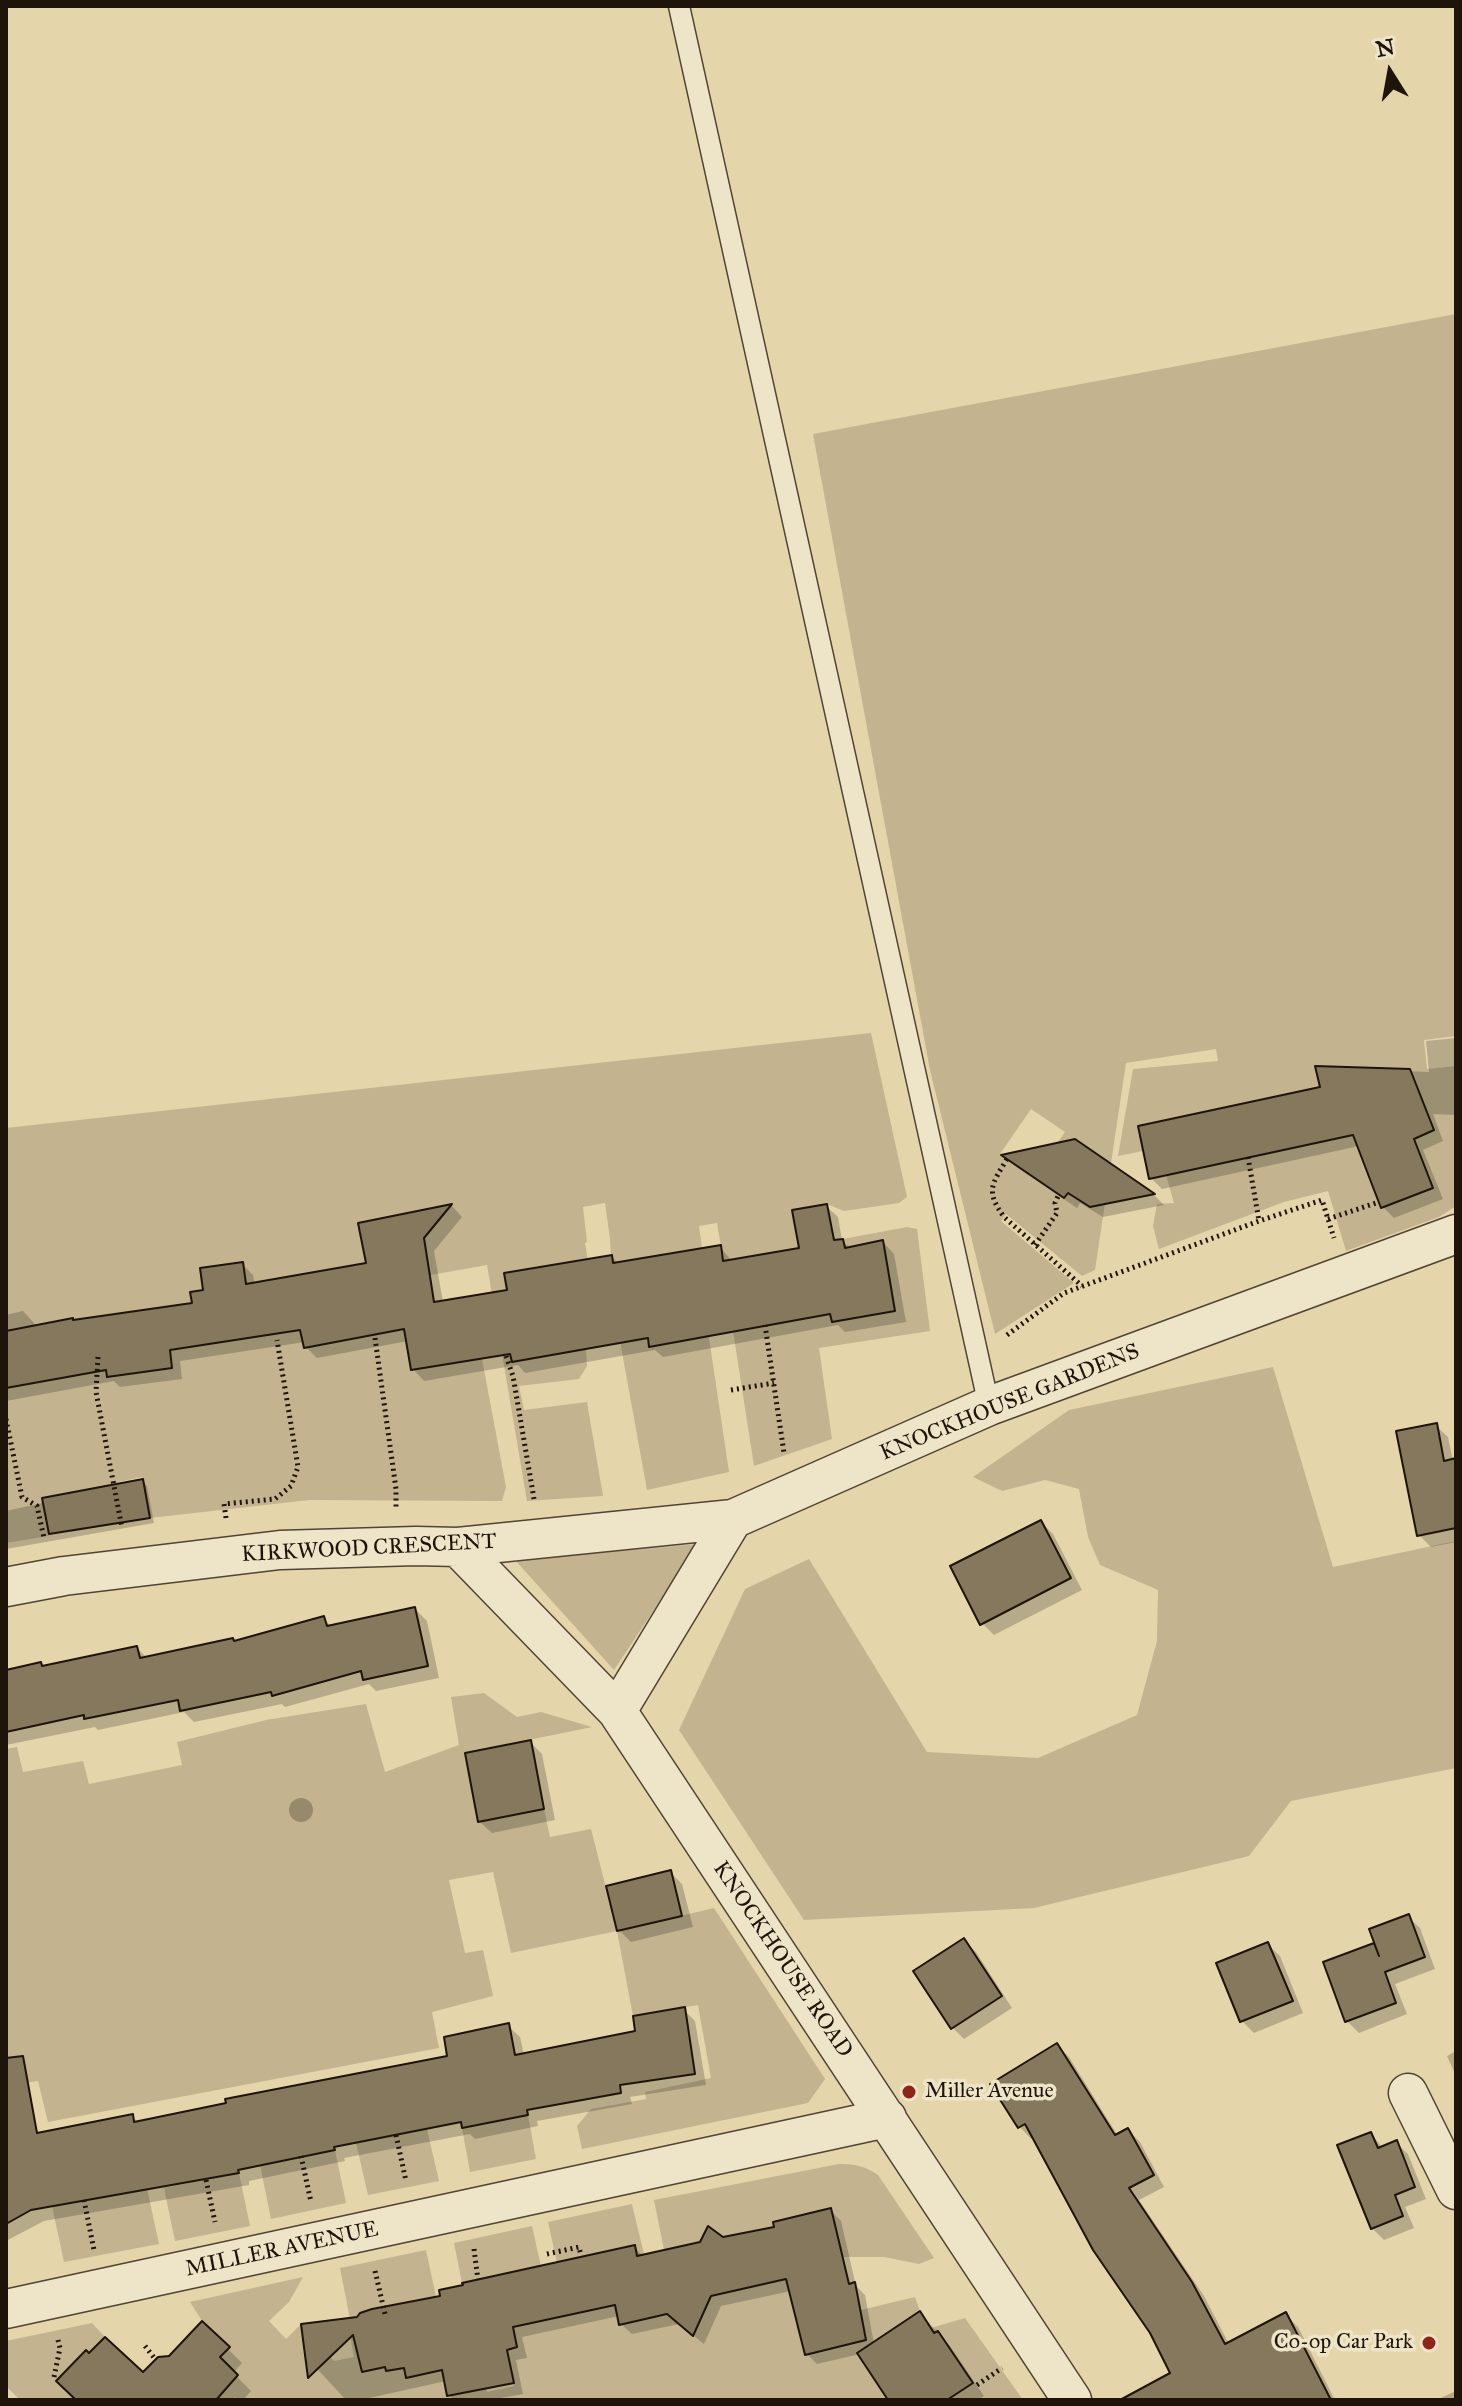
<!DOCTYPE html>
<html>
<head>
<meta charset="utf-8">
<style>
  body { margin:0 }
  #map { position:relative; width:1462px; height:2406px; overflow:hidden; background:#e5d5ab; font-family:"IM FELL Great Primer",serif }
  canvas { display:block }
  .frame { position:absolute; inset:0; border:8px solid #1e1409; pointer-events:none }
  .north { position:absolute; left:1350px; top:32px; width:80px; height:80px; -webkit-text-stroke:6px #eee4c8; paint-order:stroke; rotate:349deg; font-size:22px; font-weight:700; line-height:32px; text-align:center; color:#1e1409 }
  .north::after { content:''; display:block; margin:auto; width:28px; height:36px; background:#1e1409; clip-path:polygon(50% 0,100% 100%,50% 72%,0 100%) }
</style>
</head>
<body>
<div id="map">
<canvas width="1462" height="2406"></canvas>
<div class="frame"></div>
<div class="north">N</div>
</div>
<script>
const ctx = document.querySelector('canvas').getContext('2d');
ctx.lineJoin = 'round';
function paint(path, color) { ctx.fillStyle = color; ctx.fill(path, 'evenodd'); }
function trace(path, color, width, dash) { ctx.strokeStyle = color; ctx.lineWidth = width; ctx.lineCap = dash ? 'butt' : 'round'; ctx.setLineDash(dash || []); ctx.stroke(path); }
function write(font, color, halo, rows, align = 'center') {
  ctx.font = font + ' "IM FELL Great Primer",serif'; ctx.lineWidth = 7; ctx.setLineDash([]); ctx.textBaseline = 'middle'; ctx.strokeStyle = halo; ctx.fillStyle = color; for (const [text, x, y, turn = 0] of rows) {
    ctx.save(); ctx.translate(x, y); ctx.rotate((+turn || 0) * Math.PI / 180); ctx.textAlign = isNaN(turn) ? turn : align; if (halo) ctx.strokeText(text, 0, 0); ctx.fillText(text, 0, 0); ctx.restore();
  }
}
paint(new Path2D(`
  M1456,314V1036L1424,1040L1427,1069L1456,1066V1206L1439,1217L1346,1251L1328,1191L1284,1202L1159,1249L1153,1226L1157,1204L1174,1203L1166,1175L1312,1089L1138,1126L1143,1151L1118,1156L1133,1069L1218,1061L1216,1049L1126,1063L1095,1270L1082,1276L1006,1214L1001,1221L1074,1283L995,1334L930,1070L813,434ZM1031,1109L1065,1132L1034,1177L1000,1154ZM1380,1126L1414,1139L1433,1188L1382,1208L1353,1136Z
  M871,1033L907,1197L899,1203L844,1211L827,1204L792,1210L798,1242L833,1236L835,1240L818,1244L832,1322L895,1310L883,1241L865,1244L866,1256L847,1259L843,1239L907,1227L917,1229L930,1331L819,1348L832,1439L754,1466L733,1331L749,1257L721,1261L723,1259L717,1223L699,1226L704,1263L698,1264L729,1472L647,1490L620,1341L648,1336L650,1347L704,1337L689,1251L613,1292L610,1239L605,1203L583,1207L587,1242L585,1243L593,1289L509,1299L508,1340L512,1362L586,1349L587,1366L579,1379L519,1386L524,1410L587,1402L603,1496L527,1501L487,1265L397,1281L411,1370L482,1359L506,1487L502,1501L309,1500L150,1518L142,1477L118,1482L125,1522L71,1532L63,1494L42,1499L49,1536L6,1543V1388L83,1374L72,1318L6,1331V1128ZM242,1262L246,1284L277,1333L199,1346L190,1292L203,1289L200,1269Z
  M1273,1367L1333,1567L1456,1541V1768L1291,1801L1249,1856L1034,1908L804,1920L679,1730L745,1589L809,1559L927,1752L1038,1758L1137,1715L1157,1641L1158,1590L1100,1565L1088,1537L1079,1489L1045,1480L1002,1491L973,1477L1069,1410Z
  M698,1544L614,1670L515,1560Z
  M484,1693L517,1717L541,1712L592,1727L465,1753L478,1822L544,1809L550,1837L591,1829L617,1931L714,1908L825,2079L808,2103L582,2149L577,2126L591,2109L646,2099L645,2092L711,2078L698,2005L633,2016L617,1931L511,1953L493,1872L449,1880L465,1953L483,1950L493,1996L432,2012L439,2048L48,2122L38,2081L6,2085V1749L17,1747L23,1772L83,1761L89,1784L182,1765L177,1742L266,1720L366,1704L385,1772L459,1745L451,1697Z
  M528,2115L536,2159L470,2172L462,2128Z
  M427,2129L439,2181L368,2195L356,2143Z
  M335,2150L346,2203L271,2219L260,2165Z
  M839,2164C855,2164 865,2166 878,2175L934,2258L919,2264L884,2257H843L831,2208L773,2222L788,2290L847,2277L821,2316L860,2307L861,2310L915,2297L920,2311L888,2332L900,2349L931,2328L965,2318L1023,2400H949L972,2383L937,2331L871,2374L898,2400H238L235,2397L232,2400H179L229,2347L202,2321L190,2302L303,2277L289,2302L269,2321L286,2339L301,2324L306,2360L315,2370L330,2357L334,2361L354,2357L348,2324L351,2323L362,2372L385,2367L387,2371L404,2368L406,2377L474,2334L487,2392L514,2386L507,2350L517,2347L514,2331L462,2283L454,2243L532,2226L545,2284L568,2313L548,2222L632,2204L659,2317L675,2314L697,2300L741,2289L728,2236L723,2237L717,2232L704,2235L700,2242L664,2250L654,2200ZM635,2245L637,2256L619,2324L615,2305L564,2261Z
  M239,2173L250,2226L175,2241L164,2188Z
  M147,2188L159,2244L64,2262L52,2206Z
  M426,2250L438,2306L350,2319L340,2268Z
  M92,2323L105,2337L89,2353L85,2350L56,2381L76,2400H20L6,2386V2341Z`), '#c3b48f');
paint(new Path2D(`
  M1456,1038V1115L1433,1114L1443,1141L1423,1150L1443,1199L1394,1218L1383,1207L1359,1146L1162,1189L1151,1178L1322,1089L1317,1068L1429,1072L1426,1041Z
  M1075,1141L1154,1195L1164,1205L1103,1217L1080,1203L1077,1208L1015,1166L1005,1156Z
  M452,1206L462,1217L434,1251L443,1302L510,1292L612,1257L619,1264L720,1247L732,1261L801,1249L826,1206L838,1217L842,1240L851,1249L883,1242L894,1254L906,1322L845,1332L838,1325L663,1357L655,1350L525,1373L518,1365L424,1381L413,1369L408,1341L317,1358L306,1347L305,1342L180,1361L182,1379L120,1387L114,1381L6,1401V1315L23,1311L34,1323L35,1327L195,1305L205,1291L242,1264L253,1275L255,1285L368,1265L360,1224Z
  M1436,1426L1448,1437L1453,1461L1456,1460V1542L1431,1547L1419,1535Z
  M142,1481L147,1486L154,1523L6,1549V1511Z
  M1041,1522L1053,1534L1082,1590L994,1635L982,1623Z
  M415,1609L427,1621L439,1678L376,1691L369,1684L285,1707L282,1704L194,1722L184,1712L98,1730L95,1727L6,1745V1672L44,1668L137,1648L147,1658L235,1643L323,1618L332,1627Z
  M530,1742L542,1754L555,1820L492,1833L480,1822Z
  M670,1872L682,1884L693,1927L631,1942L619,1930Z
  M1408,1917L1420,1928L1435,1969L1395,1984L1407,2014L1359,2033L1347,2021L1373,1945L1379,1951Z
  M964,1941L976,1952L1012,2008L964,2039L952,2027Z
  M1268,1945L1280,1956L1303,2013L1254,2033L1242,2021Z
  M684,2010L695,2021L706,2085L630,2097L632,2104L537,2121L538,2126L475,2139L470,2134L344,2158L345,2161L249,2181V2185L44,2221L6,2241V2152L132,2116L139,2123L450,2057L508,2026L520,2037L524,2055L638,2033Z
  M1057,2045L1069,2057L1118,2136L1128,2130L1140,2142L1164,2187L1139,2200L1204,2296L1229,2344L1286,2315L1298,2327L1335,2400H1168L1173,2373L1152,2332L1035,2137L1031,2139L1020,2127Z
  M1456,2051V2076L1447,2056Z
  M1371,2134L1383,2148L1396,2143L1408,2154L1426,2199L1405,2207L1414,2228L1384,2240L1372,2228Z
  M831,2211L841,2221L856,2286L865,2295L874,2344L920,2313L950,2346L984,2396L978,2400H892L860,2354L817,2364L807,2354L791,2291L721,2306L704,2344L679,2324L632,2334L621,2324L619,2316L522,2337L527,2358L516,2360L523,2394L490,2400H454L449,2395L446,2381L360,2400H346L308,2359L358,2319L634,2247L644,2257L776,2228Z
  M202,2323L242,2363L233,2373L251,2391L243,2400H78L143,2375L169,2358Z
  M1456,2391V2400H1436Z`), '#0003');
const building = new Path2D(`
  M1315,1066L1410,1069L1434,1130L1414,1139L1433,1188L1381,1208L1353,1135L1149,1179L1138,1126L1320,1087Z
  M1075,1139L1155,1194L1090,1207L1068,1193L1064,1198L1001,1155Z
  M452,1204L424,1238L434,1302L507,1290L504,1273L612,1255L613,1263L721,1245L723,1261L799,1248L792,1210L827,1204L834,1240L843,1239L845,1248L883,1240L895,1311L832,1322L830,1314L649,1347L648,1338L512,1362L510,1354L411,1370L404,1329L304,1348L300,1330L170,1350L172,1368L107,1377L106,1370L6,1388V1331L73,1318V1320L192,1303L190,1292L203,1290L200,1268L243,1262L246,1284L366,1263L358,1223Z
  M1437,1423L1444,1461L1456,1458V1528L1417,1536L1396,1431Z
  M143,1479L150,1518L49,1534L42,1498Z
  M1041,1520L1071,1578L980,1625L950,1566Z
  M415,1607L428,1666L363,1680L361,1671L272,1696L271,1692L180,1711L178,1700L84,1719V1715L6,1732V1670L41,1662L42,1666L137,1646L140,1658L233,1638L234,1641L324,1616L327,1626Z
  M531,1740L544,1809L478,1822L465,1753Z
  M671,1870L682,1916L617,1931L606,1886Z
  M1409,1914L1425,1957L1385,1972L1396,2003L1345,2022L1323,1962L1374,1943L1379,1956L1369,1929Z
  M964,1938L1002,1996L951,2029L913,1971Z
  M1268,1942L1293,2001L1240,2022L1216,1963Z
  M685,2007L695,2074L620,2085L621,2093L527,2110L528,2115L462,2128L461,2122L334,2147L335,2150L238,2170L239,2173L31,2210L6,2224V2058L23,2056L37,2133L133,2114L134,2122L226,2103L225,2099L447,2056L444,2037L509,2023L515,2055L635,2031L633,2016Z
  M1057,2043L1115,2135L1128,2128L1154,2175L1129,2188L1192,2282L1225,2344L1286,2312L1331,2400H1120L1170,2373L1150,2333L1093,2250L1025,2124L1018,2128L990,2084Z
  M1371,2132L1378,2148L1397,2140L1415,2187L1395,2195L1403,2216L1371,2229L1337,2145Z
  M831,2208L849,2284L855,2282L866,2340L805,2355L786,2279L711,2296L693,2336L667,2314L619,2325L615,2305L513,2327L517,2347L507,2350L514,2383L447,2396L442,2370L406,2378L404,2368L386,2371L385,2367L362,2372L353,2335L308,2378L301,2324L357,2317L360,2313L372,2309L440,2296L439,2290L463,2285L462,2283L635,2245L637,2256L700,2242L708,2226L723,2237L774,2227L773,2222Z
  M920,2311L934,2333L938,2331L973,2383L947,2400H888L857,2353Z
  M202,2321L230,2347L220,2357L238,2375L216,2400H76L56,2381L86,2350L89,2353L105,2337L143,2372L158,2357L169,2356Z`);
paint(building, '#85785d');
trace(building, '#1e1409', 2);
const lane = new Path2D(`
  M679,6L989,1406`);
const street = new Path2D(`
  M458,1547L617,1711L1072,2400
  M6,1587L64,1576L280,1550L416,1546L458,1547L733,1519
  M617,1711L733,1519L989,1406L1456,1234
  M1408,2093L1456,2190
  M6,2309L887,2118`);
trace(lane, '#504432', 23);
trace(street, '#504432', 41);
trace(new Path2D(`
  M1248,1157L1259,1221
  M1007,1159C992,1184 985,1191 1004,1217L1082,1286
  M1328,1219L1379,1202
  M1035,1245L1057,1213L1055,1203L1059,1194
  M765,1325L784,1453
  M1007,1335L1064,1293L1259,1221L1322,1200L1334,1238
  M375,1338L396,1489V1507
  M506,1356L513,1376L534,1499
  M98,1357L96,1392L122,1528
  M731,1390L774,1383
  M6,1419L22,1497L37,1506L44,1538
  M226,1518L224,1504L275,1499L291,1486L298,1467L277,1340
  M396,2135L406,2181
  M301,2156L311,2202
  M206,2180L215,2222
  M84,2200L94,2250
  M474,2249L478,2280
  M547,2254L579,2247L581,2256
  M375,2271L385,2314
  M145,2346L155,2359
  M54,2377L60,2348L58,2340
  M977,2385L1002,2368`), '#1e1409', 5, [2, 4]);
trace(lane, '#eee4c8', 20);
trace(street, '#eee4c8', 38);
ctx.fillStyle = '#978a6c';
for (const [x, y] of [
  [301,1810]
]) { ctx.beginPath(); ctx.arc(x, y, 12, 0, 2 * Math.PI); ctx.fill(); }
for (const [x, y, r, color] of [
  [909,2092,8,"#8f2418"],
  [1429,2343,8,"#8f2418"]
]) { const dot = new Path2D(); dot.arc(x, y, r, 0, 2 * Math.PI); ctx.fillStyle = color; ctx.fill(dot); trace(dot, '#eee4c8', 3); }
write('22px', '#1e1409', '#eee4c8', [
  ["KNOCKHOUSE GARDENS",1010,1403,-22],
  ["KIRKWOOD CRESCENT",369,1549,-3],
  ["KNOCKHOUSE ROAD",782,1960,56],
  ["MILLER AVENUE",282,2250,-12]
]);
write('22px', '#1e1409', '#eee4c8', [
  ["Miller Avenue",925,2092],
  ["Co-op Car Park",1413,2343,"right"]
], 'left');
</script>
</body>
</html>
